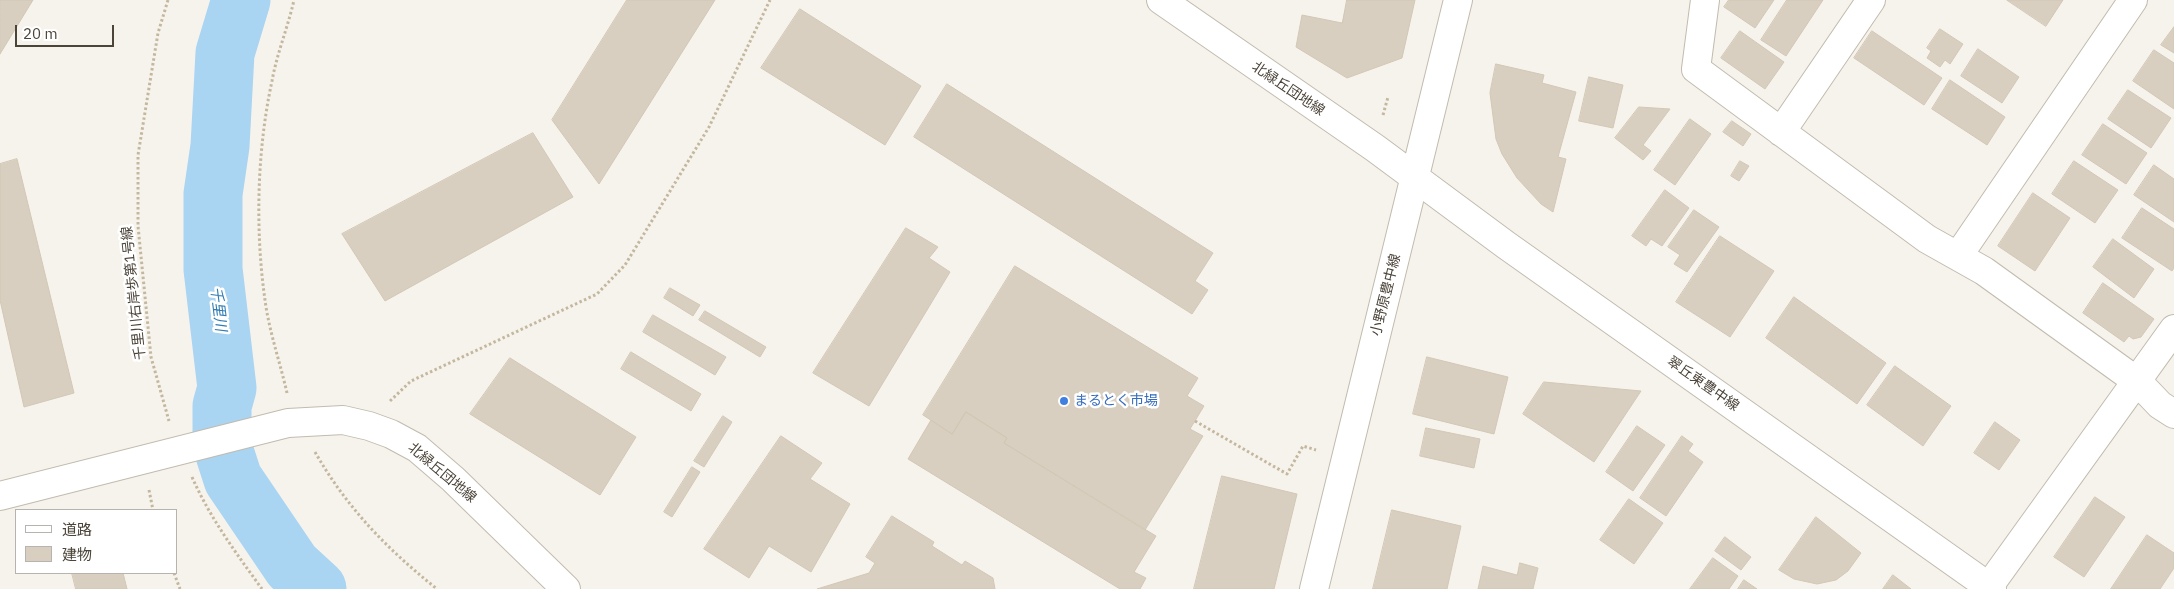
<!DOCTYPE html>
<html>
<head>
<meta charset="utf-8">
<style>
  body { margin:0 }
  #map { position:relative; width:2174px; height:589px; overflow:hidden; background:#f6f3ec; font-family:"IBM Plex Sans","Noto Sans JP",sans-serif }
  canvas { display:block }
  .legend { position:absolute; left:15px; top:509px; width:162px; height:65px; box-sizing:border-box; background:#fff; border:1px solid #b7b4b0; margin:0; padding:6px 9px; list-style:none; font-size:15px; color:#4b4439 }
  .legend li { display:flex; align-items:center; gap:10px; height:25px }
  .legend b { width:25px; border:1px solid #b7b4b0 }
  .scale { position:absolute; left:15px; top:25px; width:99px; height:22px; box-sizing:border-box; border:2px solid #4b4439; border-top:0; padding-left:6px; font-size:15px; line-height:18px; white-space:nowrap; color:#4b4439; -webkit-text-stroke:4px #fff; paint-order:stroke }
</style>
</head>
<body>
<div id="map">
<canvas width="2174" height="589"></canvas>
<ul class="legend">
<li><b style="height:6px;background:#fff"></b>道路</li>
<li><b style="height:14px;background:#d8cfc1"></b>建物</li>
</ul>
<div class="scale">20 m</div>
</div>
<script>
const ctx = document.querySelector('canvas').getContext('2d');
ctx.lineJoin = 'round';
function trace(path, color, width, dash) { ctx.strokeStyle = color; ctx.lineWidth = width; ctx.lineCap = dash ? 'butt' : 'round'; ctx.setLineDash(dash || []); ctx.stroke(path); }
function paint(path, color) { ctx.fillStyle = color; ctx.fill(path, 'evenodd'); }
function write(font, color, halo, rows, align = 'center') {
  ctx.font = font + ' "IBM Plex Sans","Noto Sans JP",sans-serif'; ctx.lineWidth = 5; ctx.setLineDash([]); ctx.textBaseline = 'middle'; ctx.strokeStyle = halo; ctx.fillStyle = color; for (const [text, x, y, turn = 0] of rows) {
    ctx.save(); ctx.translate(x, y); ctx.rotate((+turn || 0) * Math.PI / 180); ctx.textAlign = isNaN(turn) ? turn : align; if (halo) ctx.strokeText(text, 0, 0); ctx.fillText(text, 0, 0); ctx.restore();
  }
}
trace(new Path2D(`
  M241,0L225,53L220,146L213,194V269L227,388L222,406V445L233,479L292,566L317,589`), '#a9d4f2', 59);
const building = new Path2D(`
  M0,0H33L0,54Z
  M627,0H715L599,184L552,120Z
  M1347,0H1415L1402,58L1347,78L1296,47L1302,15L1342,23Z
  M1729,0H1774L1755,28L1724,7Z
  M1787,0H1823L1786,56L1761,40Z
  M2007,0H2063L2046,26Z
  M800,9L921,86L885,145L761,68Z
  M2174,27V53L2161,45Z
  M1940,29L1963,44L1950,64L1945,60L1940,67L1927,58L1931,51L1927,48Z
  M1740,31L1784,62L1765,89L1721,58Z
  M1872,31L1942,78L1924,105L1854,58Z
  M1978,49L2019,77L2002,103L1961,76Z
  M2154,50L2174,63V109L2133,81Z
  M1496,64L1544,75L1542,83L1576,92L1558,157L1566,159L1553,212L1541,204L1517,178L1502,154L1496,139L1490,93Z
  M1589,77L1623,85L1613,128L1579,121Z
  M1950,80L2005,117L1987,145L1932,109Z
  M947,84L1213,253L1195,281L1208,290L1192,314L914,137Z
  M2128,90L2171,118L2151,148L2108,119Z
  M1639,107L1670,109L1643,145L1651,151L1643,160L1615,138Z
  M1690,119L1711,134L1675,185L1654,170Z
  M1732,121L1751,134L1743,146L1723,132Z
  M2103,124L2147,153L2126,184L2082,155Z
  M533,133L573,197L385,301L342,234Z
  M17,159L74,393L24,407L0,300V164Z
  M1740,161L1749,166L1739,181L1731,176Z
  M2074,161L2118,190L2095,223L2052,194Z
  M2154,165L2174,179V222L2134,195Z
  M1665,190L1689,208L1662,246L1651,239L1646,246L1632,236Z
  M2033,193L2070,218L2035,271L1998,246Z
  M2142,208L2174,229V268L2172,271L2122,238Z
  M1694,210L1719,227L1687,272L1674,264L1680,255L1668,247Z
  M906,228L938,247L929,258L950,272L869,406L813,373Z
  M1720,236L1774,271L1730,337L1676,302Z
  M2113,239L2154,269L2134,298L2093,267Z
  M1015,266L1198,378L1187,396L1204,406L1190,429L1203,436L1145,530L1004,443L1007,438L966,412L952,434L923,415Z
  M2103,283L2154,319L2141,337L2133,339L2129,336L2124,342L2083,313Z
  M670,288L700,305L693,316L664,298Z
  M1794,297L1886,363L1857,404L1766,338Z
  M705,311L766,347L760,357L699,320Z
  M653,315L726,357L715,375L643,332Z
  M631,352L701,394L691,411L621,369Z
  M1427,357L1508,377L1494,434L1413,414Z
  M510,358L636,437L600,495L470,414Z
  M1895,366L1951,406L1923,446L1867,405Z
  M1544,382L1641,391L1594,462L1523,414Z
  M966,412L1007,438L1004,443L1156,536L1134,572L1146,578L1140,589H1120L908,459L931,420L952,434Z
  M723,416L732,422L704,467L694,461Z
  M1995,422L2020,440L1999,470L1974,453Z
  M1637,426L1665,445L1633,491L1606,472Z
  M1426,428L1480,439L1474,468L1420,456Z
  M781,436L822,463L810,479L850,504L811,572L769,546L749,578L704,549Z
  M1682,436L1693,444L1688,451L1703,462L1666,516L1640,498Z
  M692,467L700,472L672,517L664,512Z
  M1222,476L1297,494L1274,589H1194Z
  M2095,497L2125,517L2084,577L2054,557Z
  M1629,499L1663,523L1634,564L1600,540Z
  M1392,510L1461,526L1447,589H1373Z
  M892,516L934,542L932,546L962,565L965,561L993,578L995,589H817L869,573L875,563L866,557Z
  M1816,517L1861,553L1848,571L1836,580L1817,584L1794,579L1779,570Z
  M2147,535L2174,553V568L2160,589H2111Z
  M1725,537L1751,557L1741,570L1715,551Z
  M1713,558L1738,576L1729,589H1690Z
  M1520,563L1538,568L1533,589H1478L1483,566L1517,575Z
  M72,573H123L127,589H76Z
  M1893,575L1911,589H1883Z
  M1744,580L1757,589H1738Z`);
paint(building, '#d8cfc1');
trace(building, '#d3c7b4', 1);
const minor = new Path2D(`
  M1705,0L1696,69L1927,239L1984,271L2138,382L2160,405L2174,414
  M1781,132L1871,0
  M1958,256L2133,0
  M1987,589L2174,329`);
const tertiary = new Path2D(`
  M1161,0L1375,148L1506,245L1992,589
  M0,496L288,423L343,420L369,426L391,434L417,448L453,479L566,589
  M1314,589L1458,0`);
trace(minor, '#c2bbae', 30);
trace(tertiary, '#c2bbae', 30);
trace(new Path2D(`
  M168,0L158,33L138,155V226L151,357L169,421
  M1383,115L1388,97
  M287,393C280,362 269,331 265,300C255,230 257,150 272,81C277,53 288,27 294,0
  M390,401L411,381L597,294L625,265L709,127L770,0
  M1195,421L1287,474L1303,446L1316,450
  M315,452C347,508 387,549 437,589
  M192,477C210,518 236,553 262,589
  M149,490L153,510
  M174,573L180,589`), '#c4b79f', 3, [2.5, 2.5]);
trace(minor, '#fff', 28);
trace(tertiary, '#fff', 28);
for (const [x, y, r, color] of [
  [1064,401,5,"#3f7fe0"]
]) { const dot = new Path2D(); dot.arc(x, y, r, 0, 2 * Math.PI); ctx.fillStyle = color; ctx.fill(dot); trace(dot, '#fff', 2); }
write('14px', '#4b4439', '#fff', [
  ["北緑丘団地線",1288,89,34],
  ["千里川右岸歩第1号線",134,293,-96],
  ["小野原豊中線",1386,295,-76],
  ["翠丘東豊中線",1703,384,35],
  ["北緑丘団地線",442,473,40]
]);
write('14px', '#366cbe', '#fff', [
  ["まるとく市場",1074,401]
], 'left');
write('italic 15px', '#2e7ab2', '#fff', [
  ["千里川",218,309,83]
]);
</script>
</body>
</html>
